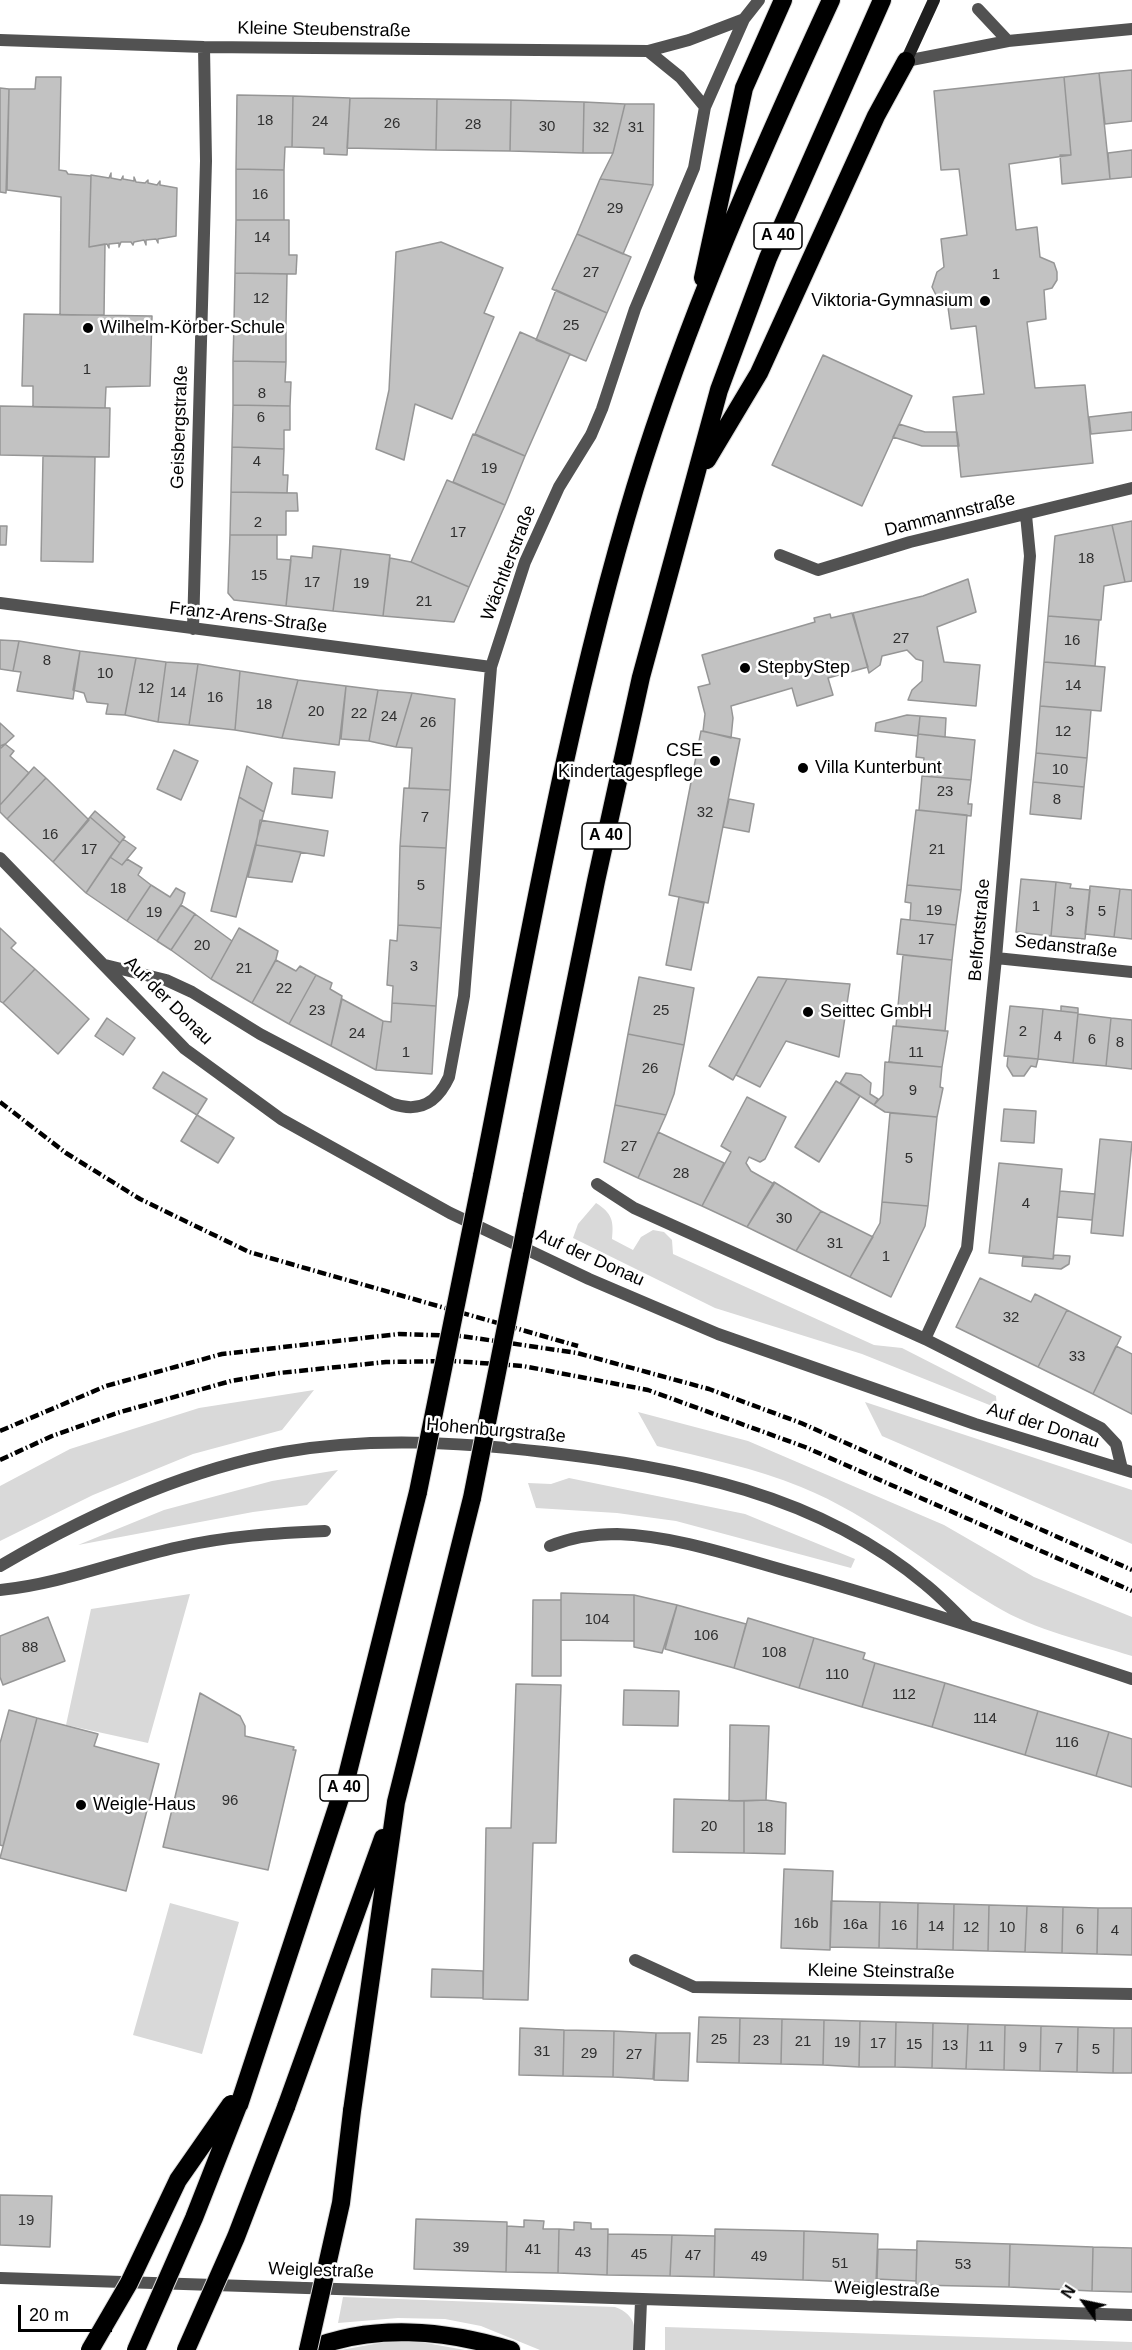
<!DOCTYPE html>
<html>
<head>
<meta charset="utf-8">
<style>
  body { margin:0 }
  #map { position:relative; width:1132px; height:2350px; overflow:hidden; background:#fff; font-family:Helvetica,sans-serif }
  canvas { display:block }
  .north { position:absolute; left:1054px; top:2272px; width:60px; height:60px; -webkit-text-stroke:4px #fff; paint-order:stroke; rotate:303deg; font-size:16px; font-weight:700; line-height:24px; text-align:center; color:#000 }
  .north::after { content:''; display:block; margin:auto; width:21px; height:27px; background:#000; clip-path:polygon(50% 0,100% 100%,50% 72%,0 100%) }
  .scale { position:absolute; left:18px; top:2305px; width:94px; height:27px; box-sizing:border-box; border:3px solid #000; border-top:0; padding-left:8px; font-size:18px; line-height:21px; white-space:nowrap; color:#000; -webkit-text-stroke:4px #fff; paint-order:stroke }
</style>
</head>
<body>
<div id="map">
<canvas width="1132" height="2350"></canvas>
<div class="north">N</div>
<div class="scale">20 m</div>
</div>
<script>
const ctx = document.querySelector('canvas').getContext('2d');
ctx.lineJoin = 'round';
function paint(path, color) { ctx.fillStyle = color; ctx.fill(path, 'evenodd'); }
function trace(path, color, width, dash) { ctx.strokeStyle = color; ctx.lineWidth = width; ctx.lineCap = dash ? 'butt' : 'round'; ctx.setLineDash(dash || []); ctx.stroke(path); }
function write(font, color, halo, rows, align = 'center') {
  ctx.font = font + ' Helvetica,sans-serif'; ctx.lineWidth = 5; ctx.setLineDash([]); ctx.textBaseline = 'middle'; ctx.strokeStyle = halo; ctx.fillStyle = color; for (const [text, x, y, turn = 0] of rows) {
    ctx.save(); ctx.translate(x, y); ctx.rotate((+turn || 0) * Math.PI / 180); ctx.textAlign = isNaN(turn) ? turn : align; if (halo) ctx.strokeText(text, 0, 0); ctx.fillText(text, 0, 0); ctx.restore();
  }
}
paint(new Path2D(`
  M596,1203C612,1213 614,1221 612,1239L633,1250L641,1237L653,1230L664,1232L672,1240L673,1254L874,1345L902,1348L996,1396L997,1408L862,1354L715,1308L573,1238L578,1224Z
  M314,1390L282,1430L193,1454L93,1495L0,1541V1486L70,1449L199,1408Z
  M865,1402L1132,1490V1544L882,1436Z
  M638,1412L748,1441L944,1525L1034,1577L1132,1617V1656C1088,1642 1034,1630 995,1606C929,1567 873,1516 801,1487C755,1468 705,1458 657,1446Z
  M338,1470L307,1505L253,1512L78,1545L164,1510L272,1481Z
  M569,1478L745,1514L855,1559L851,1568L676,1521L617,1513L536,1508L528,1483L551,1484Z
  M190,1594L148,1743L66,1725L91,1609Z
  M170,1903L239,1922L202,2054L133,2035Z
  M343,2297L615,2307C637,2315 636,2330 635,2350H540L481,2326L445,2319L398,2318L338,2323Z
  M665,2327L1132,2342V2350H665Z
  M415,2341L465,2350H341L385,2342Z`), '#d9d9d9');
const building = new Path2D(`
  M1132,70V121L1105,124L1099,73Z
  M1099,73L1110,179L1062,184L1060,155H1071L1064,77Z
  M36,77H61L59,170L66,171L68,174L91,176L89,247L105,244L104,315H60L61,197L7,190L9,89H35Z
  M1064,77L1071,155L1009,164L1016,230L1037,227L1040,257L1054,263L1057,272V280L1052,288L1044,290L1046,319L1027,322L1035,388L1085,385L1093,463L961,477L953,397L984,394L976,326L951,329L947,300L936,295L932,287L937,272L944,267L941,239L967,235L959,169L941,170L934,91Z
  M0,88L9,89L6,193L0,192Z
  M237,95L293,96L292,147H285L284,170L236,169Z
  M293,96L350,98L347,155L324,154V148L292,147Z
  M350,98L437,99L436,150L347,148Z
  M437,99L511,100L510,151L436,150Z
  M511,100L584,102L583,153L510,151Z
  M584,102L625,104L613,153H583Z
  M625,104H654L653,185L600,179L613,153Z
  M1132,150V177L1110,179L1108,153Z
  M236,169L284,170V220H236Z
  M111,173V178L121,180L123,176V179L134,181V177L136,182L145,183L148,180V183L157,185L160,181V185L177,188L176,236L158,239V243L156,239L146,240V245L144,240L134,242L133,245L131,242H121L119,247V243L109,244V248L107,244L89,247L91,175L109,178Z
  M600,179L653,185L623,254L577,234Z
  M236,220H289V255H297L296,274L235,273Z
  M577,234L631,257L607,313L552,289Z
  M441,242L503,268L484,313L494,317L452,419L415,404L404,460L376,449L389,390L396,252Z
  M235,273L287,274L286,324L234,323Z
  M556,290L607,313L586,361L536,340Z
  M24,314L152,316L150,386L106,387L105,408L33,407V386H22Z
  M234,323L286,324V362L233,361Z
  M520,332L570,354L525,456L475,434Z
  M823,355L912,396L862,506L772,465Z
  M233,361L286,362L285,382H291L290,406L233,405Z
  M233,405L290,406V430H284V449L232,447Z
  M0,406L110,408L109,457L0,455Z
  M1132,412V430L1091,434L1089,417Z
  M899,424L925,432H957L959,446H922L893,437Z
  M473,434L525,456L505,505L453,482Z
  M232,447L284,449L283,475H288L287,493L231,492Z
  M43,456L95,457L93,562L41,561Z
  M447,480L505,505L469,587L411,562Z
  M231,492L297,493L298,511H286V535H230Z
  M1132,521V581L1125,582L1112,525Z
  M1112,525L1125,582L1104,586L1101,620L1048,616L1055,536Z
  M0,526H7L6,545H0Z
  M230,535H277V559L291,560L286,606L234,600L228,593Z
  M313,546L341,549L333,611L286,606L291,556L312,558Z
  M341,549L390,555L383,616L333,611Z
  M390,558L411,562L469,587L454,622L383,616Z
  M968,579L976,612L937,627L944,662L980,665L976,706L908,700L912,690L922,681L923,661L916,659L907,650L882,656L880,665L869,673L853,613L923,596Z
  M852,613L868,667L828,678L833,695L797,706L792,688L731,706L733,718L731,738L703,731L705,714L698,687L710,684L702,655L815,622L814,618L830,614L831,618Z
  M1048,616L1099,620L1095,666L1044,662Z
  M0,640L19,641L13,671L0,669Z
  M19,641L80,651L73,699L17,691L21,672L13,671Z
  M80,651L136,658L125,715L106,714L108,704L87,702L84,693L73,690Z
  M136,658L166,662L158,722L125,715Z
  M166,662L198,664L189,725L158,722Z
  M1044,662L1105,667L1101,711L1040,706Z
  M198,664L240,671L235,730L189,725Z
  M240,671L298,680L282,738L235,730Z
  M298,680L346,686L339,745L282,738Z
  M346,686L378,690L369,741L341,739Z
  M378,690L412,693L396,747L369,741Z
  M412,693L455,699L450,790L409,788L412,748L396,747Z
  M1040,706L1091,710L1087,758L1036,753Z
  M907,715L920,716L918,736L875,731L876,723Z
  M920,716L946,718L945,737L918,734Z
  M0,723L14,736L1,748L0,746Z
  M701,731L740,739L708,903L669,895Z
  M918,734L975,740L971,780L922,776L924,758L916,757Z
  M5,744L14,751L10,756L29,773L0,805V746Z
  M174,750L198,761L181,800L157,789Z
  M1036,753L1087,758L1084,787L1033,782Z
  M247,766L272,783L264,812L239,797Z
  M34,767L46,778L7,819L0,812V805Z
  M294,768L335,772L332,798L292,794Z
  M922,776L971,780L968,804H972L971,816L919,810Z
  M46,778L89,820L53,862L7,819Z
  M1033,782L1084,787L1081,819L1030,814Z
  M404,788L450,790L446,848L400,846Z
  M239,797L264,812L236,917L211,911Z
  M729,799L754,804L749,832L723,827Z
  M916,810L967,815L961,890L907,885Z
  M95,811L125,837L120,843L90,817Z
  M90,817L120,843L86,893L53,862Z
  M260,820L328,831L324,856L256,845Z
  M123,839L136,848L122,865L110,857Z
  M256,845L301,852L292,882L248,877Z
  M400,846L446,848L441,928L398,925Z
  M110,857L122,865L127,859L142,868L138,875L151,885L127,921L86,893Z
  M1021,879L1056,882L1051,936L1016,932Z
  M1056,882L1071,884L1070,888L1090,890L1085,939L1051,936Z
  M151,885L170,897L176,888L185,893L182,903L157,941L127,921Z
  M907,885L961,890L956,925L910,920L911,903L905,902Z
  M1090,886L1120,889L1114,937L1085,934Z
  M1120,889L1132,890V939L1114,937Z
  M679,897L704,903L691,970L666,965Z
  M181,905L195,914L171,950L157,941Z
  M195,914L232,941L211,979L171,950Z
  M901,919L956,925L952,960L897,954Z
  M398,925L441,928L436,1006L392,1003L393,986L387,985L390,940L397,941Z
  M0,928L16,943L11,948L35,969L3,1003L0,1001Z
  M239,928L278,951L276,959L252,1003L211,979Z
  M903,955L952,960L945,1031L896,1026Z
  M276,960L296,971L300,966L316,975L289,1024L252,1003Z
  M35,969L89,1019L58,1054L3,1003Z
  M316,975L332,983L330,989L342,996L331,1046L289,1024Z
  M639,977L694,988L684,1045L628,1034Z
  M758,977L787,979L733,1080L709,1066Z
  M787,979L850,984L839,1057L786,1041L760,1087L736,1075Z
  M342,999L383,1021L376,1070L331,1046Z
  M392,1003L436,1006L432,1074L376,1070L383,1021L391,1022Z
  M1010,1006L1043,1009L1038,1059L1004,1056Z
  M1061,1006L1078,1008V1013L1061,1011Z
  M1043,1009L1078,1013L1073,1063L1038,1059Z
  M1078,1014L1111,1018L1106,1066L1073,1063Z
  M107,1018L135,1038L123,1055L95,1036Z
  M1111,1018L1132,1020V1069L1106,1066Z
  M893,1026L948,1031L942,1067L889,1062Z
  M628,1034L684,1045L674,1094L666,1115L615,1105Z
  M1008,1056L1038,1059L1036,1067L1031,1066L1024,1076H1013L1007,1066Z
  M885,1062L942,1067L940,1087L943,1088L937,1117L885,1112L874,1105L883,1095Z
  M163,1072L207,1099L197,1115L153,1088Z
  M846,1073L861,1075L871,1083L870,1094L878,1099L874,1105L840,1083Z
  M836,1081L860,1096L819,1162L795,1147Z
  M747,1097L786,1117L765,1159L760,1162L749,1157L746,1163L751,1171L774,1184L747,1227L702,1206L731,1152L721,1146Z
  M615,1105L666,1115L638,1178L604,1162Z
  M1004,1109L1036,1111L1034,1143L1001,1141Z
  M890,1113L937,1117L928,1206L882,1202Z
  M197,1115L234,1138L218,1163L181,1141Z
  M658,1132L724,1163L702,1206L638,1178Z
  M1100,1139L1132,1142L1123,1236L1091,1233Z
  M999,1163L1062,1169L1053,1259L989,1253Z
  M774,1182L821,1211L796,1251L747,1227Z
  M1060,1191L1095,1194L1092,1220L1057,1217Z
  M882,1202L928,1206L925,1226L891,1297L850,1277L880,1223Z
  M821,1211L873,1237L850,1277L796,1251Z
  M1054,1255L1070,1256L1069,1264L1061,1269L1022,1266L1023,1256L1053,1259Z
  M980,1278L1031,1302L1035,1294L1067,1310L1038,1367L956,1327Z
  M1067,1310L1121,1337L1093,1394L1038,1367Z
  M1116,1346L1132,1354V1414L1093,1394Z
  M561,1593L634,1595V1641L561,1640Z
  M634,1595L677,1605L662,1653L634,1647Z
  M533,1600H561V1676H532Z
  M677,1605L746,1624L734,1668L665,1649Z
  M48,1617L65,1661L3,1685L0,1677V1636Z
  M748,1618L814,1638L799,1688L734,1668Z
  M814,1638L865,1653L863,1659L875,1663L862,1707L799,1688Z
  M875,1663L945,1683L932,1727L862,1707Z
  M945,1683L1038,1711L1025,1755L932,1727Z
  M516,1684L561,1685L556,1843H533L528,2000L483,1999L486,1828H511Z
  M624,1690L679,1691L678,1726L623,1725Z
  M200,1693L240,1716L245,1726V1736L294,1747L293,1750H296L268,1870L163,1847Z
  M9,1710L37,1718L3,1846L0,1845V1743Z
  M1038,1711L1109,1732L1096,1776L1025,1755Z
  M37,1718L98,1734L94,1746L159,1764L126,1891L0,1858Z
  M730,1725L769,1726L766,1800L729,1801Z
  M1109,1732L1132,1739V1787L1096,1776Z
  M674,1799L744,1801V1853L673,1852Z
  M766,1800L786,1803L785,1854L744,1853V1801Z
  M784,1869L833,1871L830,1950L781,1948Z
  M831,1901L880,1902L879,1948L830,1947Z
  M880,1902L918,1903L917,1949L879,1948Z
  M918,1903L954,1904L953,1950L917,1949Z
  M954,1904L989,1905L988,1951L953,1950Z
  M989,1905L1027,1906L1025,1952L988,1951Z
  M1027,1906L1063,1907L1062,1953L1025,1952Z
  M1063,1907L1098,1908L1097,1954L1062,1953Z
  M1098,1908H1132V1955L1097,1954Z
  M432,1969L483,1971V1998L431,1997Z
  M699,2017L740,2018L739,2063L697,2062Z
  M740,2018L782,2019L781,2064L739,2063Z
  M782,2019L824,2020L823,2065L781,2064Z
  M824,2020L860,2021L859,2067L823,2065Z
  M860,2021L896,2022L895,2067H859Z
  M896,2022L933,2023L932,2068L895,2067Z
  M933,2023L968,2024L966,2069L932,2068Z
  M968,2024L1005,2025L1004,2070L966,2069Z
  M1005,2025L1041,2026L1040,2071L1004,2070Z
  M1041,2026L1078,2027L1077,2072L1040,2071Z
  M1078,2027L1114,2028L1113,2073L1077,2072Z
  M520,2028L564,2030L563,2076L519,2075Z
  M1114,2028H1132V2073H1113Z
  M564,2030L614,2031L613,2077L563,2076Z
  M614,2031L656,2033L653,2079L613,2077Z
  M656,2033H690L688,2081L654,2080Z
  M0,2195L52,2196L50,2247L0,2245Z
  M416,2219L507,2222L506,2272L414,2269Z
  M524,2220L544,2221L543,2229H559L558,2273L506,2272L507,2226L524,2227Z
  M574,2222L591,2223V2229H608L607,2275L558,2273L559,2229L574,2230Z
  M715,2229L804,2231L803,2280L714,2277Z
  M804,2231L878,2234L876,2283L803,2280Z
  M608,2234L672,2235L670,2276L607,2275Z
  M672,2235L715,2236L714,2277L670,2276Z
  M917,2241L1010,2244L1009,2287L916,2285Z
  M1010,2244L1093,2247L1092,2291L1009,2287Z
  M1093,2247L1132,2248V2292L1092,2291Z
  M878,2249L917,2250L916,2281L877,2279Z`);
paint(building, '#c2c2c2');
trace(building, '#969696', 1.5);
const motorway = new Path2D(`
  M703,278L744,88L783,0
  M707,460L759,373L876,116L906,61
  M482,1176C528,946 567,713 635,488C686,321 758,158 831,0
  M532,1196L596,881L641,677L719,390L768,258L882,0
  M239,2105L346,1780L418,1492
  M286,2107L383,1838
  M352,2111L396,1802L472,1498
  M308,2350C372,2323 446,2330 511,2350`);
trace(motorway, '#dbdbdb', 20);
trace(new Path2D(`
  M978,9L1008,41L1132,29
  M0,40L204,47L648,51L689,40L744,19
  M648,51L680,77L705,107
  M906,61L1008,41
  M780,555L818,570L910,542L1132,488
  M0,603L491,667
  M193,629L206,161L204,47
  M0,858L185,1049L281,1119L450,1213L589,1279L718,1334L975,1424L1132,1472
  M996,958L1132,972
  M105,965L166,980L192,992L260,1034L393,1104C420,1113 437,1103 449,1077L464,996L491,667L525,562L559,487L591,435L602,409L635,309L694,168L705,107L744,19L759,0
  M597,1184L634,1208L925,1339L1101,1428L1116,1444L1122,1469
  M925,1339L967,1248L996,958L1030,556L1026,515
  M550,1546C572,1537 593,1534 617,1534C677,1536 736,1557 794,1573C908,1605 1020,1642 1132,1679
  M0,1566C87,1515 184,1470 284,1452C370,1437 458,1442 544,1452C681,1468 817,1493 926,1585C941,1597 954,1611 968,1625
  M0,1590C61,1584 119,1560 179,1547C228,1536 276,1533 325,1531
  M635,1960L694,1987L1132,1994
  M0,2278L1132,2315
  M639,2350L641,2301`), '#525252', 12);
trace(new Path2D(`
  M906,61L934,0`), '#1f1f1f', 12);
trace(motorway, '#000', 18);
trace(new Path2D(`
  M0,1102L66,1153L140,1199L249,1252L578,1346
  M0,1431L106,1386L222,1354L399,1334L461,1336L577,1353L709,1389L801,1423L1132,1570
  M0,1460L52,1436L117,1413L231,1381L279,1373L386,1362L454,1361L523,1366L648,1390L805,1447L1132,1591`), '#000', 4.5, [9, 3, 1.5, 3]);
const motorwayBridge = new Path2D(`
  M418,1492L482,1176
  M472,1498L532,1196
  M90,2350L129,2283L178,2180L231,2104
  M136,2350L194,2218L238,2106
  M186,2350L236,2237L286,2107
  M308,2350L341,2203L352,2111`);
trace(motorwayBridge, '#dbdbdb', 20, []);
trace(motorwayBridge, '#000', 18);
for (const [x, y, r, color] of [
  [985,301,6,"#000"],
  [88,328,6,"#000"],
  [745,668,6,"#000"],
  [715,761,6,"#000"],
  [803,768,6,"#000"],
  [808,1012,6,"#000"],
  [81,1805,6,"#000"]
]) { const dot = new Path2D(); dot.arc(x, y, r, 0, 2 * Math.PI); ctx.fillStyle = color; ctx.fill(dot); trace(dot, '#fff', 2); }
write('15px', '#303030', null, [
  ["18",265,121],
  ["24",320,122],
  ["26",392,124],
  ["28",473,125],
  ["30",547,127],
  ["32",601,128],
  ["31",636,128],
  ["16",260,195],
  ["29",615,209],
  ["14",262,238],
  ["27",591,273],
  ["1",996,275],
  ["12",261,299],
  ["25",571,326],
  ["1",87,370],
  ["8",262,394],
  ["6",261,418],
  ["4",257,462],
  ["19",489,469],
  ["2",258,523],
  ["17",458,533],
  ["18",1086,559],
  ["15",259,576],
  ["17",312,583],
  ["19",361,584],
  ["21",424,602],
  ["27",901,639],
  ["16",1072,641],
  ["8",47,661],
  ["10",105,674],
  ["14",1073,686],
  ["12",146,689],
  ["14",178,693],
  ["16",215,698],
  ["18",264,705],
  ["20",316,712],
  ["22",359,714],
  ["24",389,717],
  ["26",428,723],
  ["12",1063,732],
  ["10",1060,770],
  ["23",945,792],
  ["8",1057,800],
  ["32",705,813],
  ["7",425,818],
  ["16",50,835],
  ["17",89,850],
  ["21",937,850],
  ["5",421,886],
  ["18",118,889],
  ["1",1036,907],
  ["19",934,911],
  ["3",1070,912],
  ["5",1102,912],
  ["19",154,913],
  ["17",926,940],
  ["20",202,946],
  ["3",414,967],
  ["21",244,969],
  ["22",284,989],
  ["23",317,1011],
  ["25",661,1011],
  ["2",1023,1032],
  ["24",357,1034],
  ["4",1058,1037],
  ["6",1092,1040],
  ["8",1120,1043],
  ["1",406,1053],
  ["11",916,1053],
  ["26",650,1069],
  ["9",913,1091],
  ["27",629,1147],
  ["5",909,1159],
  ["28",681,1174],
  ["4",1026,1204],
  ["30",784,1219],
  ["31",835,1244],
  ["1",886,1257],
  ["32",1011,1318],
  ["33",1077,1357],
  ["104",597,1620],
  ["106",706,1636],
  ["88",30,1648],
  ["108",774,1653],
  ["110",837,1675],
  ["112",904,1695],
  ["114",985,1719],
  ["116",1067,1743],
  ["96",230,1801],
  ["20",709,1827],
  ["18",765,1828],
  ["16b",806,1924],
  ["16a",855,1925],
  ["16",899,1926],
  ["14",936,1927],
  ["12",971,1928],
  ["10",1007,1928],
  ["8",1044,1929],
  ["6",1080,1930],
  ["4",1115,1931],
  ["25",719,2040],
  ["23",761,2041],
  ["21",803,2042],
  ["19",842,2043],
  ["17",878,2044],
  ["15",914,2045],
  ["13",950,2046],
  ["11",986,2047],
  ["9",1023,2048],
  ["7",1059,2049],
  ["5",1096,2050],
  ["31",542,2052],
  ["29",589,2054],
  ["27",634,2055],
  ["19",26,2221],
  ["39",461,2248],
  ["41",533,2250],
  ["43",583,2253],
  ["45",639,2255],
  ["47",693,2256],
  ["49",759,2257],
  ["51",840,2264],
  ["53",963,2265]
]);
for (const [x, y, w] of [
  [778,236,48],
  [606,836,48],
  [344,1788,48]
]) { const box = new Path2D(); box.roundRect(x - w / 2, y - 13, w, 26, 4.5); ctx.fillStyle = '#fff'; ctx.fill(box); trace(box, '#000', 1.5); }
write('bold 16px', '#000', null, [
  ["A 40",778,236],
  ["A 40",606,836],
  ["A 40",344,1788]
]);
write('18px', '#000', '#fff', [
  ["Kleine Steubenstraße",324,30,1],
  ["Geisbergstraße",180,427,-88],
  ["Dammannstraße",950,515,-14],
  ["Wächtlerstraße",509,563,-69],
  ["Franz-Arens-Straße",248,618,7],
  ["Belfortstraße",980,930,-85],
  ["Sedanstraße",1066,947,6],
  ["Auf der Donau",168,1001,45],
  ["Auf der Donau",590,1258,24],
  ["Auf der Donau",1043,1426,17],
  ["Hohenburgstraße",496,1431,5],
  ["Kleine Steinstraße",881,1972,1],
  ["Weiglestraße",321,2271,2],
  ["Weiglestraße",887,2290,2]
]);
write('18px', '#000', '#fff', [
  ["Viktoria-Gymnasium",973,301,"right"],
  ["Wilhelm-Körber-Schule",100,328],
  ["StepbyStep",757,668],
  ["CSE",703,751,"right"],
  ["Kindertagespflege",703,772,"right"],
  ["Villa Kunterbunt",815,768],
  ["Seittec GmbH",820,1012],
  ["Weigle-Haus",93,1805]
], 'left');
</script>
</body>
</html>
